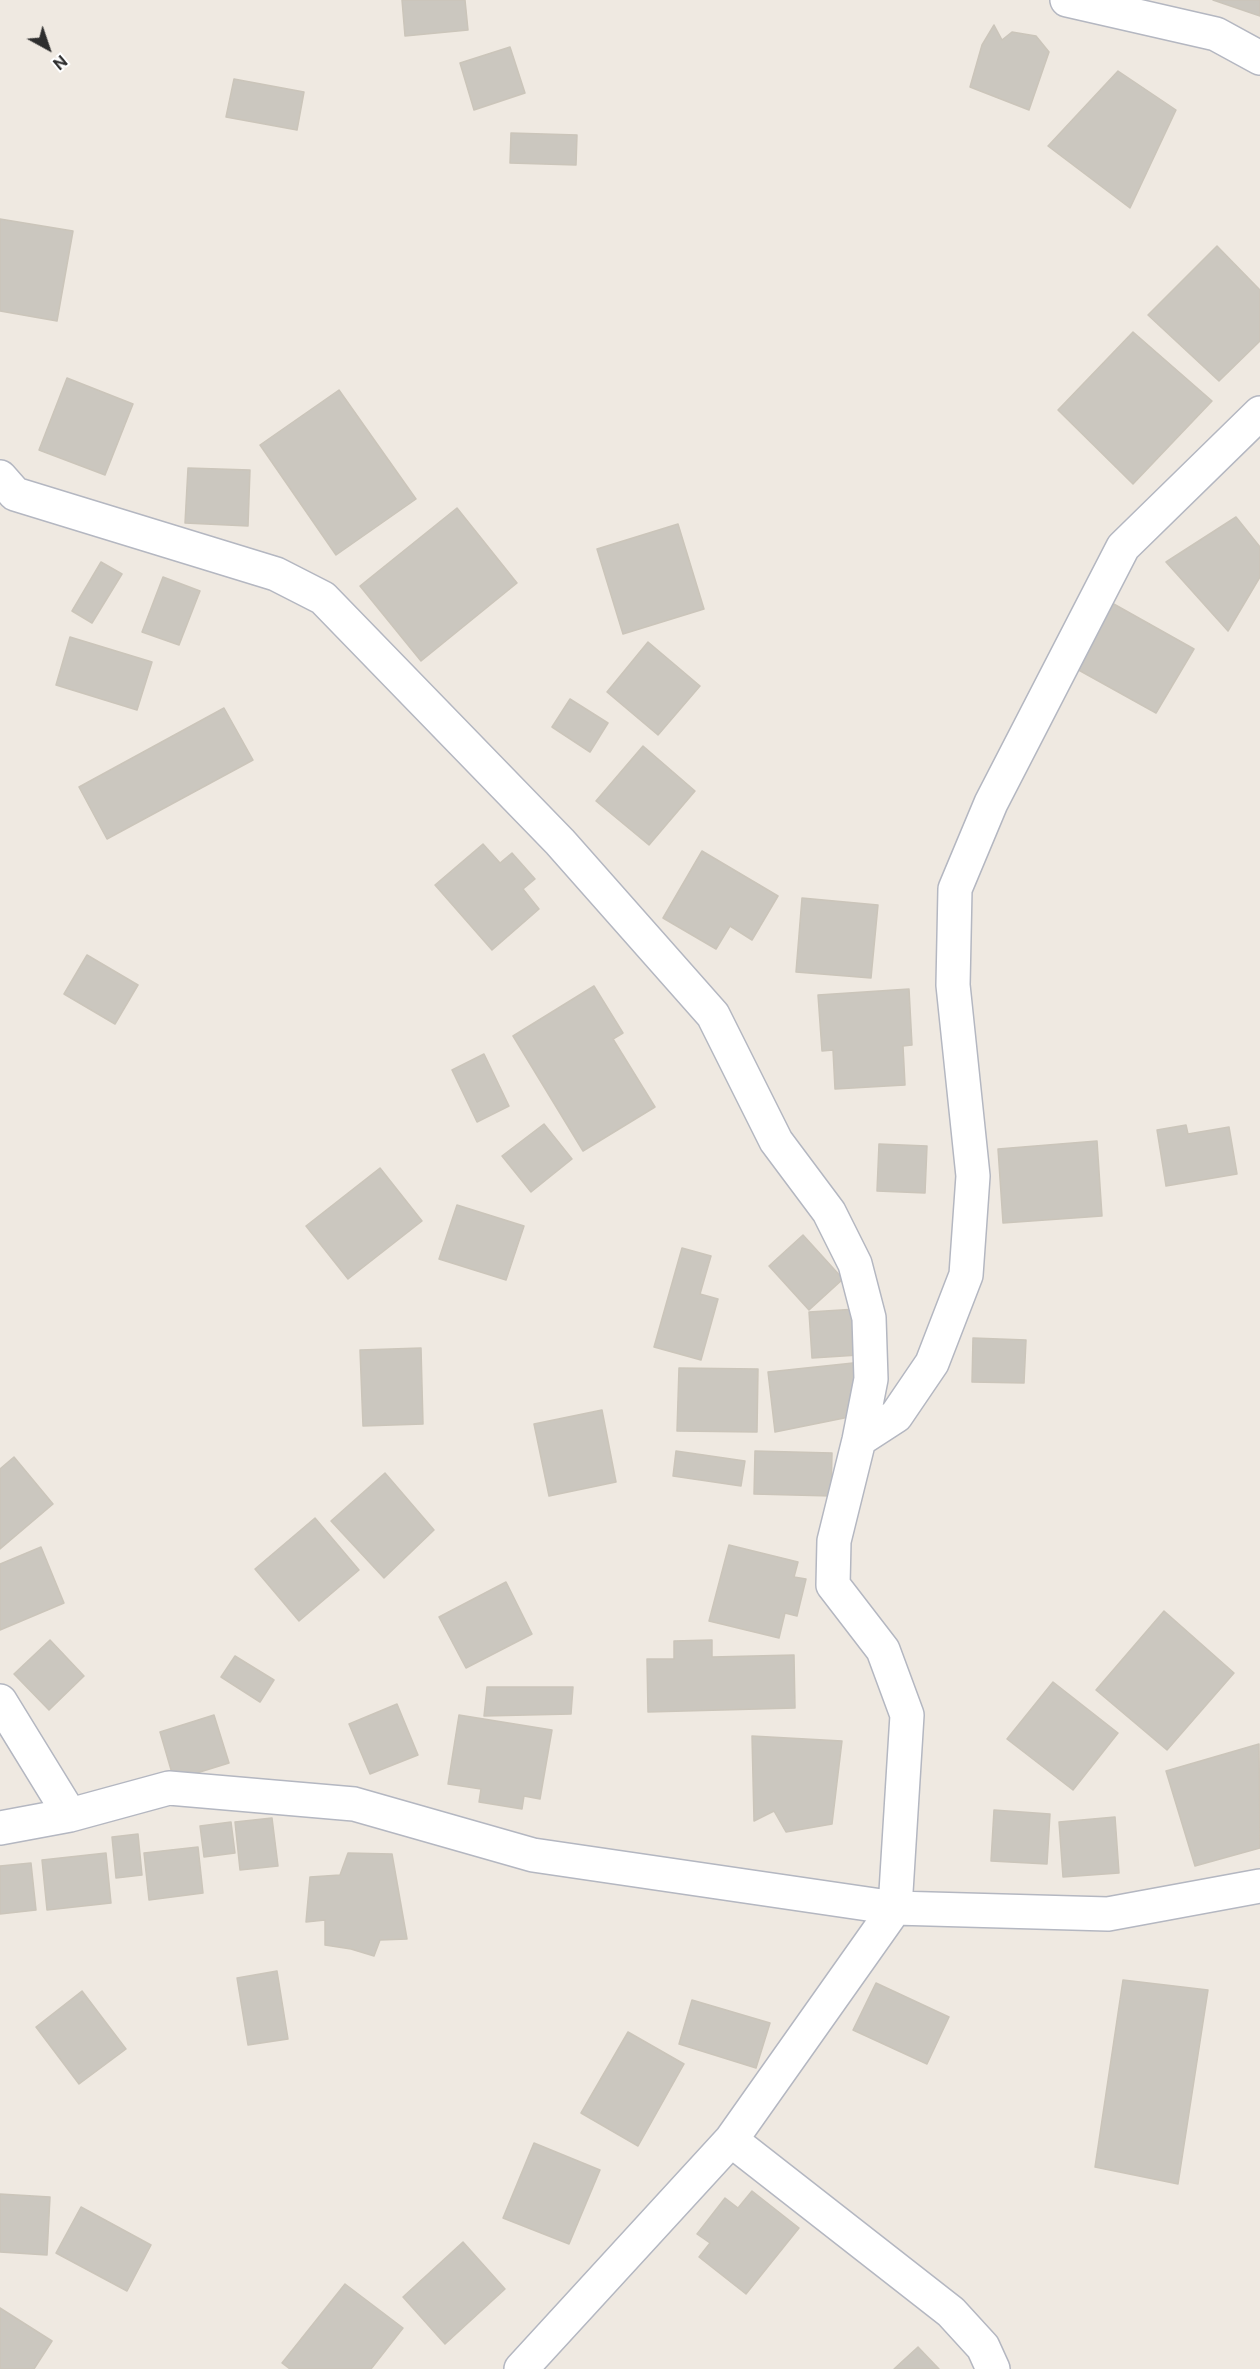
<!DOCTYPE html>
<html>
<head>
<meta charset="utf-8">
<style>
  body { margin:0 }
  #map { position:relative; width:1260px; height:2369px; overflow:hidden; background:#efe9e1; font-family:"Public Sans",sans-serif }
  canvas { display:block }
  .north { position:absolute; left:18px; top:18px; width:60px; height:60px; -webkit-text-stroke:4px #fff; paint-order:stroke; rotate:140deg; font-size:16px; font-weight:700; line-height:24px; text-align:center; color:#2e2e2e }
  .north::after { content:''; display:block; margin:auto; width:21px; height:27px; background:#2e2e2e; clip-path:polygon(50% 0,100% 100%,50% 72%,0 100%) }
</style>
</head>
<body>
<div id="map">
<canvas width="1260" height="2369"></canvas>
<div class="north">N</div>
</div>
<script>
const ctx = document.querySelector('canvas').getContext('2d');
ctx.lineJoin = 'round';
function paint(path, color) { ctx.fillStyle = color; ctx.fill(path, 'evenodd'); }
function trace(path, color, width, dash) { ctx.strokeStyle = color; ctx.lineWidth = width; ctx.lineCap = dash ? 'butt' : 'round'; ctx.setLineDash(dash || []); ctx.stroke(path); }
const building = new Path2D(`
  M402,0H465L468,30L405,36Z
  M1213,0H1260V16Z
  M994,25L1002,40L1012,32L1036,36L1049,52L1029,110L970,87L982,45Z
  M510,47L525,93L474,110L460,63Z
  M1118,71L1176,110L1130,208L1048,146Z
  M234,79L304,92L297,130L226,117Z
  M511,133L577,135L576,165L510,163Z
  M0,219L73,231L57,321L0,311Z
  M1217,246L1260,290V341L1219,381L1148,315Z
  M1133,332L1212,401L1133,484L1058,410Z
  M67,378L133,404L105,475L39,450Z
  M339,390L416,499L336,555L260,445Z
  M188,468L250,470L248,526L185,523Z
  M457,508L517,583L421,661L360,586Z
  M1236,517L1260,547V577L1228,631L1166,562Z
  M678,524L704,609L623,634L597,549Z
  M101,562L122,574L92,623L72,611Z
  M163,577L200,591L179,645L142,632Z
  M1112,603L1194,649L1156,713L1075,668Z
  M70,637L152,662L137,710L56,685Z
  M648,642L700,686L658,735L607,692Z
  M570,699L608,723L590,752L552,727Z
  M224,708L253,760L107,839L79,787Z
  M643,746L695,791L649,845L596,801Z
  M483,844L500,863L512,853L535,879L523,889L539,909L492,950L435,885Z
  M702,851L778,896L752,940L730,926L716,949L663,918Z
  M802,898L878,905L871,978L796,972Z
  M87,955L138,985L115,1024L64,994Z
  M594,986L623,1033L613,1039L655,1107L583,1151L513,1036Z
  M909,989L912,1045L903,1046L905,1085L835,1089L833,1050L822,1051L818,995Z
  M484,1054L509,1106L477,1122L452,1070Z
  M544,1124L572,1159L531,1192L502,1156Z
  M1186,1125L1188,1134L1229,1127L1237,1174L1166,1186L1157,1130Z
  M1097,1141L1102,1216L1003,1223L998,1149Z
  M879,1144L927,1146L925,1193L877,1191Z
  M380,1168L422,1221L348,1279L306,1226Z
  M457,1205L524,1226L506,1280L439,1259Z
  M803,1235L843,1279L809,1310L769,1266Z
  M682,1248L711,1256L700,1294L718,1299L701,1360L654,1347Z
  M857,1309L859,1355L812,1358L809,1312Z
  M973,1338L1026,1340L1024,1383L972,1382Z
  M421,1348L423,1424L363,1426L360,1350Z
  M853,1363L859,1415L775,1432L768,1372Z
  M679,1368L758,1369L757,1432L677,1431Z
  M602,1410L616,1482L549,1496L534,1424Z
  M676,1451L745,1461L741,1486L673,1476Z
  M755,1451L832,1453L831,1496L754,1494Z
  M14,1457L53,1504L0,1549V1469Z
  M385,1473L434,1530L384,1578L331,1521Z
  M315,1518L359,1570L299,1621L255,1569Z
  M729,1545L798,1562L794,1577L806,1579L797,1616L785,1613L779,1638L709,1621Z
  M41,1547L64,1603L0,1630V1564Z
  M506,1582L532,1634L466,1668L439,1617Z
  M1164,1611L1234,1673L1167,1750L1096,1690Z
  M50,1640L84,1676L49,1710L14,1674Z
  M712,1640V1657L794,1655L795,1708L648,1712L647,1659H674V1641Z
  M235,1656L274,1680L260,1702L221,1677Z
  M1053,1682L1118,1733L1073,1790L1007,1739Z
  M487,1687H573L571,1714L484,1716Z
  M397,1704L418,1755L370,1774L349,1724Z
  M214,1715L229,1763L174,1780L160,1732Z
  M459,1715L552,1730L540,1799L524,1796L522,1809L479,1802L481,1789L448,1784Z
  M752,1736L842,1741L832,1824L786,1832L774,1811L754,1821Z
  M1259,1744L1260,1848L1195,1866L1166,1771Z
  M994,1810L1050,1814L1047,1864L991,1861Z
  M1115,1817L1119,1873L1063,1877L1059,1822Z
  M272,1818L278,1866L240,1870L235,1822Z
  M231,1822L235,1853L204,1857L200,1826Z
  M138,1834L142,1875L116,1878L112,1837Z
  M198,1847L203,1893L149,1900L144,1853Z
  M106,1853L111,1903L47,1910L42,1860Z
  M348,1853L392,1854L407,1939L380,1940L374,1956L351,1949L325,1945V1920L306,1922L310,1877L340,1875Z
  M31,1863L36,1910L0,1914V1866Z
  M277,1971L288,2039L248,2045L237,1978Z
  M1123,1980L1208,1990L1178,2184L1095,2167Z
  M876,1983L949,2017L927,2064L853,2030Z
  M82,1991L126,2049L79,2084L36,2027Z
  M692,2000L770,2023L756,2068L679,2044Z
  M628,2032L684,2064L638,2146L581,2113Z
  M534,2143L600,2170L569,2244L503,2218Z
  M752,2191L799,2228L746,2294L699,2257L710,2243L697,2234L725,2198L738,2208Z
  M0,2194L50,2197L47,2255L0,2252Z
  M81,2207L151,2245L127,2291L56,2253Z
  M463,2242L505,2289L445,2344L403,2297Z
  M345,2284L403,2328L371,2369H290L282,2363Z
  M0,2308L52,2341L34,2369H0Z
  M918,2347L939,2369H894Z`);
paint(building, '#cbc7bf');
trace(building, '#cbc5ba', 1.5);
const minor = new Path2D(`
  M1067,0L1216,34L1260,58
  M0,477L15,494L276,574L323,598L560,842L713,1015L776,1141L829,1212L855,1264L869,1318L871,1379L859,1440L834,1541L833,1585L883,1650L907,1715L895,1908L731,2140L521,2369
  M859,1440L896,1416L932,1363L966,1275L973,1176L953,985L955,889L991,803L1123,547L1260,413
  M0,1701L70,1815
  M0,1828L70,1815L169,1788L354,1804L533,1855L895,1908L1108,1914L1260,1886
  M731,2140L951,2312L983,2347L993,2369`);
trace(minor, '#b4b7c1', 36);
trace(minor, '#fff', 33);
</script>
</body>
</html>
